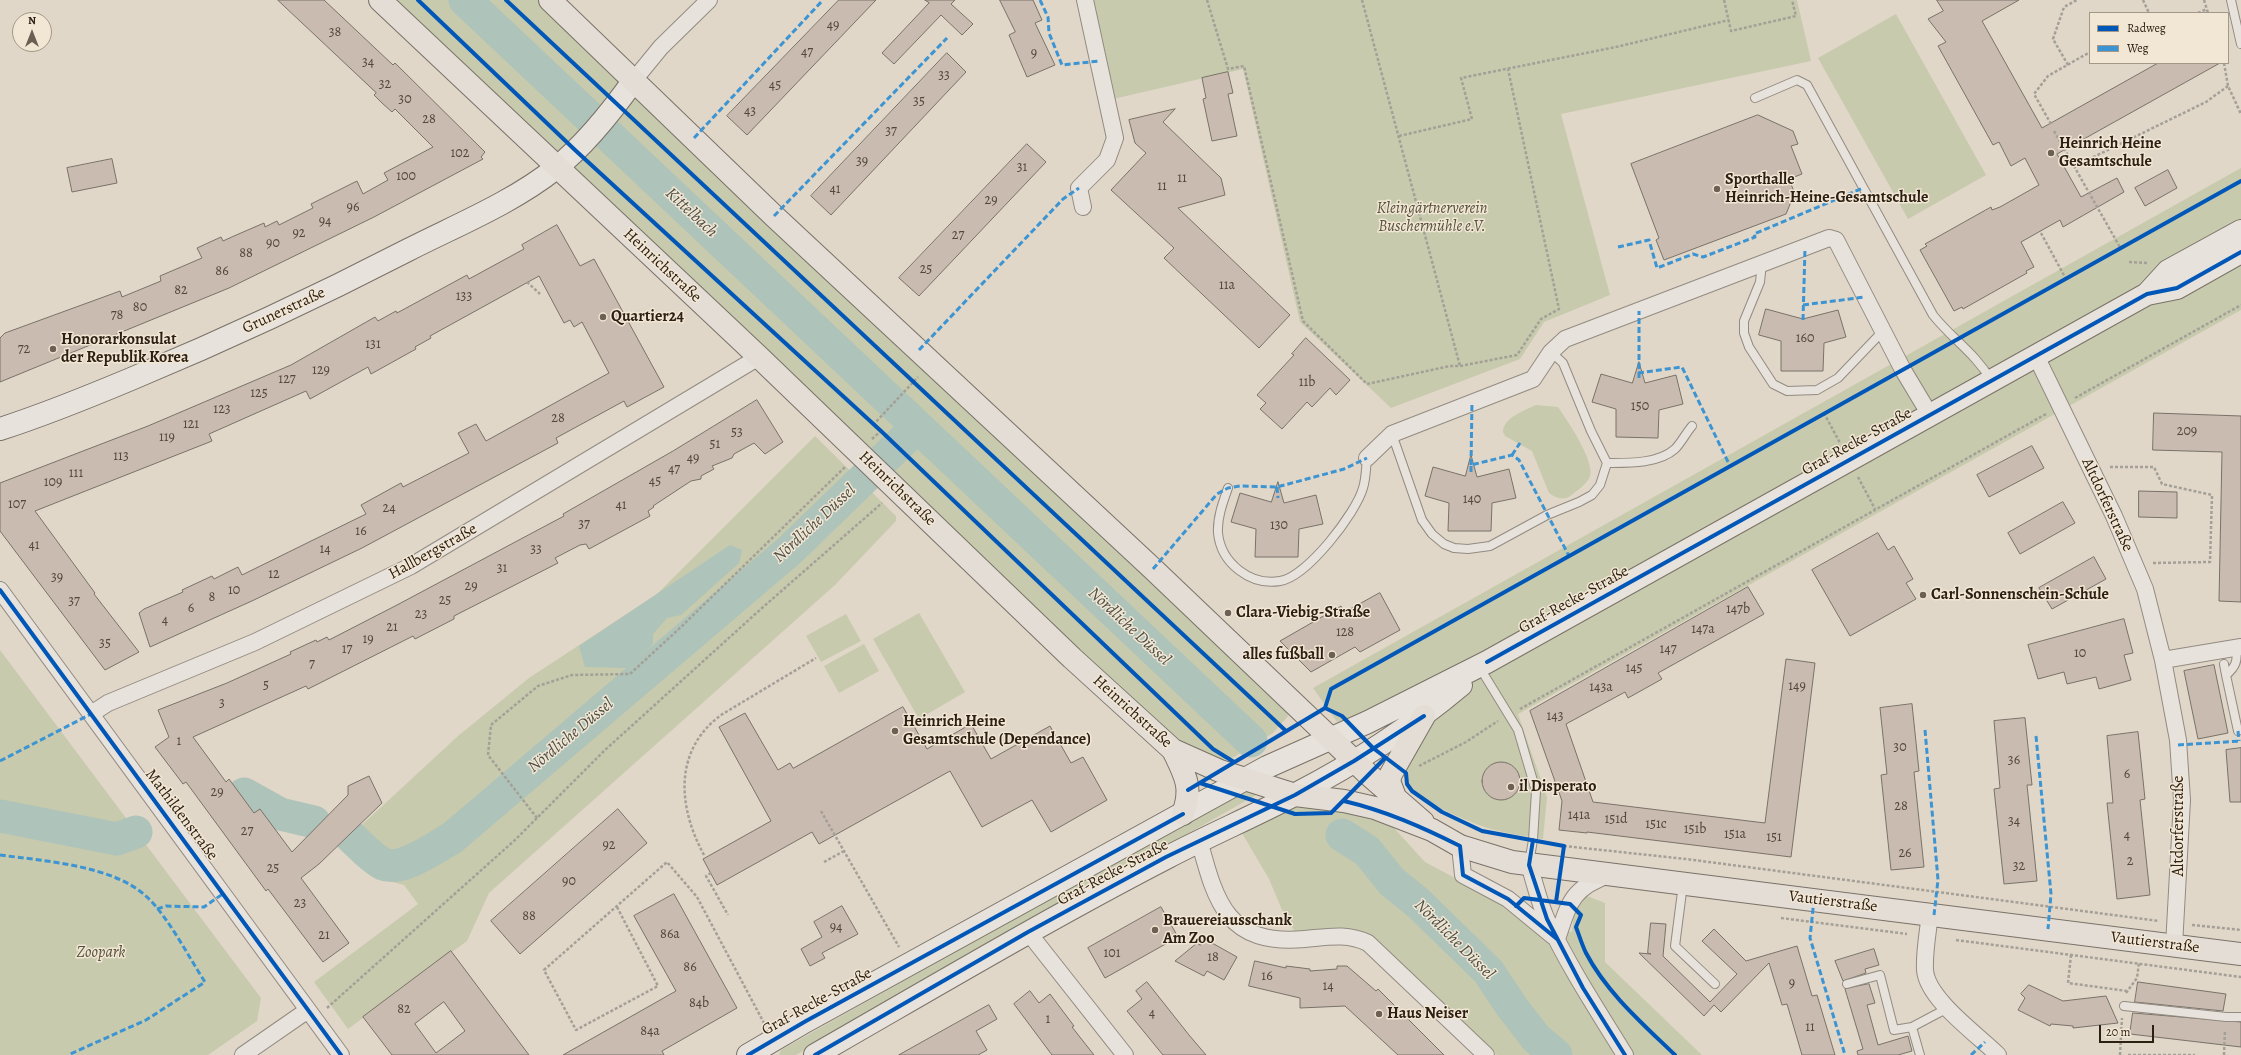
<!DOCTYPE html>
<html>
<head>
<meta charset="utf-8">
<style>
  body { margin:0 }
  #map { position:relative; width:2241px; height:1055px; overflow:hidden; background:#e0d7c8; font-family:Alegreya,serif }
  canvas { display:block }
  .legend { position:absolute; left:2089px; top:12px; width:140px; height:52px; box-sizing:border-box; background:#f2e6d4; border:1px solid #a39787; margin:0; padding:5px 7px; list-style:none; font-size:12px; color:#2c2014 }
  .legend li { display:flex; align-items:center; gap:8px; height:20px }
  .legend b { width:20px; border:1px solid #a39787 }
  .north { position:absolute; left:12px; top:12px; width:40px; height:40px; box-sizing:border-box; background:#f2e6d4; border:1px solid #a39787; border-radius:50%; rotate:0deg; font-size:11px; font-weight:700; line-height:16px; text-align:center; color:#2c2014 }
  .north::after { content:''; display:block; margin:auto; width:14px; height:18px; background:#6b6053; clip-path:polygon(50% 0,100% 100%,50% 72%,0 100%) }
  .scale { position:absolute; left:2099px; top:1025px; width:55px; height:18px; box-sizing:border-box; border:2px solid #2c2014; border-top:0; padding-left:5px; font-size:12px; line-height:14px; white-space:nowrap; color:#2c2014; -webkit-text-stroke:3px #f2e6d4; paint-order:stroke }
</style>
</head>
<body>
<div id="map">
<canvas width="2241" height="1055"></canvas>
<ul class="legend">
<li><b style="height:5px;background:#0057b8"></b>Radweg</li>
<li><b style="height:5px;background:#3c94d3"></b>Weg</li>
</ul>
<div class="north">N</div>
<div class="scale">20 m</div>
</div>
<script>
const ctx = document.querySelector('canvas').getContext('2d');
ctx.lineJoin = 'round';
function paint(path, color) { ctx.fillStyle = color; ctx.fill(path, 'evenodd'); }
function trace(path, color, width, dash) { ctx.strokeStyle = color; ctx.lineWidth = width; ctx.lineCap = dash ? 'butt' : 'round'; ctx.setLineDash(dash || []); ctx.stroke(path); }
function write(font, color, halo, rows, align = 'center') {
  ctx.font = font + ' Alegreya,serif'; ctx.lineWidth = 3; ctx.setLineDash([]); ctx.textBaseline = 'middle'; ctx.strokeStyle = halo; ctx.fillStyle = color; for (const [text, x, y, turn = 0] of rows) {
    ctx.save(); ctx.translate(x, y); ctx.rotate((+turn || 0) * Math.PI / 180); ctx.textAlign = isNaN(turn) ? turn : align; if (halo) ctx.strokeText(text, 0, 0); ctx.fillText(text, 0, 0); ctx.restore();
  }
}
paint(new Path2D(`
  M386,0H545L1285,701L1288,716L1273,733L1234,757L1220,760L1178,745Z
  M1091,0H1797L1811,61L1561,114L1610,295L1544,322L1520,359L1391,408L1300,322L1243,69L1113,99Z
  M1896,14L1986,175L1908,219L1818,58Z
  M2241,168V310L1518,714L1547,797L1543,839C1526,836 1508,834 1491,829C1471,823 1413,800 1405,779C1399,762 1425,730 1437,719L1415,689L1364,714L1337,722L1313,688Z
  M1536,405L1558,407C1567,420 1595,461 1590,476C1588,483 1579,489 1573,494C1565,501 1557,499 1549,493L1532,451L1505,436L1503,432C1503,418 1525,410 1536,405Z
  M815,436L896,516V521L835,585L489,893L467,941L348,1029L314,982L418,904L404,885L374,877L339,846L458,736L529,678L657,594Z
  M919,613L965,692L919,719L873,639Z
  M846,614L861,641L821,662L806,636Z
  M864,644L879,671L839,693L824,666Z
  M0,650L261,998L257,1021L208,1055H0Z
  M1241,790H1248L1258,794L796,1055H779L781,1050Z
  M1302,805L1324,806L1377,819L1394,828L1425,862L1489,896L1529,926L1572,932L1574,913L1587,896L1605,903V962L1702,1055H1497L1373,942L1295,932L1282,910L1269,879L1242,833L1281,812Z`), '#c7caac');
paint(new Path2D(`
  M730,545L742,550L739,563L681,615L667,618L653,634V644L627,668L585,667L579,646Z`), '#aec3b9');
trace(new Path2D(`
  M465,0L1251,741
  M244,794L280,814L314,822
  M0,816L117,839L136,832
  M1342,835L1367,851L1392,882L1417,902L1488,971L1512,1007L1536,1038L1556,1055
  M350,836C360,845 371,858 383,864C402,872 436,847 452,838L790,550L917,427`), '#aec3b9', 33);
const building = new Path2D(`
  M278,0H324L393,65L395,63L485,152L481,157L483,159L374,217L229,288L0,382V338L5,333L120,291L122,297L161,281L160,276L202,258L197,248L221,237L223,241L234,236L264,223L265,227L277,221L279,225L313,208L311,204L357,181L363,194L388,180L384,173L433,147L395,109L392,112L382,103L374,95L376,93Z
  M839,0H876L747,135L727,116Z
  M925,0H955L951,4L973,24L962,35L941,15L894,64L882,53L929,3Z
  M1000,0H1033L1042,20L1035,23L1055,65L1027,77L1009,35L1015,32Z
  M1937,0H2019L1982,21L2042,128L2158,63H2220L2057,154L2081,197L2117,178L2124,192L2063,227L2060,220L2021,242L2034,267L2026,271L2027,273L1963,309L1962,307L1954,311L1920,250L1927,246L1925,244L1991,207L1992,210L2000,207L2039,185L2025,158L2011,166L1999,142L1993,145L1938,46L1946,42L1928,19L1943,11Z
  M947,53L966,72L831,215L811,196Z
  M1228,72L1233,93L1228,94L1237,136L1212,141L1203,99L1206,98L1202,78Z
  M1175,109L1163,122L1221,178L1225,195L1178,208L1290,315L1259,348L1164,258L1174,248L1111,190L1146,153L1135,143L1129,120Z
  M1758,115L1793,131L1798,144L1791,146L1802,174L1789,179L1797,199L1791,202L1786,214L1664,260L1656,240L1659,238L1631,164Z
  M1027,144L1046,162L919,296L899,278Z
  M112,159L117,183L72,192L67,168Z
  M2168,170L2177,188L2145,206L2135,188Z
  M557,225L580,266L594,259L664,387L627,407L624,401L556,438L558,443L362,548L254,600L150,647L139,613L144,609L183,592L182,590L212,576L214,579L238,567L242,575L366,514L361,505L401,483L403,487L469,453L458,433L476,424L486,441L609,373L582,322L574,327L570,320L564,323L539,276L430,336L431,338L415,347L416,349L371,374L368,367L310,399L306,391L209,434L212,441L35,511L95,593L94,594L139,652L105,670L0,531V483L148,426L291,365L375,317L378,321L396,311L397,313L467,275L469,279L524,249L522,245Z
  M1766,309L1803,319L1838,310L1846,337L1824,343L1823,371H1781V341L1759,335Z
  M1306,338L1350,380L1336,395L1330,388L1312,407L1307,402L1282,429L1260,409L1266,403L1257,395L1294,355L1292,354Z
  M1639,362L1645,383L1676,375L1683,404L1659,410L1658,438L1616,437V409L1592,402L1601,374L1632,383Z
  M757,400L783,442L765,454L754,443L734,454L732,458L712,466L714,469L701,476V479L691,481L653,506L654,507L648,511L650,516L613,536L589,549L586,544L580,545L555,558L558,563L454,616V619L415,639L413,636L308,689L306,686L193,737L226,782L229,779L254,813L260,809L292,852L348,795V786L369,776L382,803L319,864L301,878L349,943L323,962L268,889L266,891L186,782L183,784L155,747L169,737L158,710L227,683L291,654L290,652L316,640L317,642L327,637L329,640L397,605L564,516L563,514L673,451Z
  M2154,413L2241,416V602L2219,601L2222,452L2153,450Z
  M2032,446L2044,468L1989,497L1977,475Z
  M1471,455L1477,477L1509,469L1516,498L1492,503L1491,531H1448L1449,503L1425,496L1433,467L1465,476Z
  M1278,482L1284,503L1316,495L1323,524L1299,529L1298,557H1255L1256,529L1231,522L1240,493L1271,502Z
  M2139,491L2177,492V518L2139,517Z
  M2063,502L2075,523L2020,554L2008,533Z
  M1878,533L1888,550L1894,546L1913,579L1906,583L1916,599L1850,636L1812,570Z
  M2094,557L2106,579L2052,609L2039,588Z
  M1748,587L1764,614L1658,673L1662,679L1628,698L1625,692L1566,724L1593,802L1765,823L1786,659L1815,663L1791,857L1587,832V833L1559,830L1562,801L1530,711Z
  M1380,593L1400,630L1360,652L1355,647L1311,672L1280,641L1341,606L1344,612Z
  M2124,619L2133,653L2124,655L2131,680L2099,689L2096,677L2067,684L2064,672L2038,679L2028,645Z
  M2214,665L2228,733L2198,739L2184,671Z
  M1912,704L1919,771L1914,772L1924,867L1891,870L1881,775L1887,774L1880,708Z
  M903,707L927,749L971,724L991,759L1050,726L1071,763L1083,757L1107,800L1051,832L1032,800L982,827L950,771L819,844L812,832L717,885L703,859L771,821L719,727L745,713L778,770L790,763L793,768Z
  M2025,718L2032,785H2027L2037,881L2004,884L1994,789L2000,788L1994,721Z
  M2138,732L2145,799L2140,800L2150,895L2117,899L2107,803H2113L2107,736Z
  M2241,748V802H2230L2226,750Z
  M1482 781a19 19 0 1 1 38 0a19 19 0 1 1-38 0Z
  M618,809L647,843L520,954L491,921Z
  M674,894L737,1008L662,1051L664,1055H563L676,991L634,916Z
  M842,906L858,934L822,953L825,958L810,966L801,949L822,937L814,922Z
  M1161,907L1178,937L1105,978L1088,948Z
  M1651,923L1666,924L1663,956L1710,1002L1737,974L1702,941L1714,929L1746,961L1797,946L1812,996L1817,995L1835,1055H1802L1787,1004L1782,1005L1769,963L1721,1012L1714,1005L1704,1016L1639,953L1651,954L1648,953Z
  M1205,939L1237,957L1224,980L1207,971L1204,976L1175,961L1197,943L1200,945Z
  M1874,949L1879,965L1865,969L1866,973L1843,981L1835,961Z
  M451,951L529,1055H392L363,1017ZM444,1002L465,1031L436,1053L415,1024Z
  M1255,961L1286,968V966L1310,969V971L1337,969V966H1347L1376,991L1378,989L1444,1055H1398L1345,1006L1300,1008V998L1249,986Z
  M1147,982L1189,1035L1206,1055H1163L1127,1011L1142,999L1136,991Z
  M2138,982L2226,994L2223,1011L2135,1002Z
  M1869,984L1875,1003L1867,1005L1878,1045L1908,1036L1912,1051L1898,1055H1858L1857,1051L1863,1049L1845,989Z
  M2029,985L2063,1001L2106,996L2118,1023L2073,1028V1026L2051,1024L2050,1026L2018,1010L2025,998L2021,994Z
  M1030,991L1039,1003L1050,994L1074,1026L1072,1027L1094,1055H1052L1014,1004Z
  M989,1005L997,1019L976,1031L987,1050L978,1055H899Z
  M2133,1013L2241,1022V1047L2130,1034Z`);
paint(building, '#c9bbaf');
trace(building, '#797269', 1);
const lane = new Path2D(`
  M2231,0L2241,44
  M1755,98L1797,80L1807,85L1933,315C1952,339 1975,353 1991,380
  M1762,263L1760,282L1744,321V333L1749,347L1773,384L1787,391L1817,390L1838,378L1883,331
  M1392,434L1422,520L1432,534L1444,544L1454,548L1468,549L1490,546L1547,515L1579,502L1592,495L1600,485L1607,463L1591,431L1563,363L1551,352
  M1607,463C1628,463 1658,464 1675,449C1681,443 1686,433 1692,426
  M1228,488C1223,502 1217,518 1218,533C1221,563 1250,586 1280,581C1307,577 1356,513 1363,488C1366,479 1366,467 1367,458
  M2236,648C2238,660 2236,667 2226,675L2238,731
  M2224,664L2226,675
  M1480,668L1518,730L1536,791L1533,840L1529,863
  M1683,884L1675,946L1715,984
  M1847,984L1880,975L1894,1030L1912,1027
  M2124,1006L2226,1017H2241
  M1920,1055L1912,1027L1946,1009`);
const street = new Path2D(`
  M634,80L661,47L709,0
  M1083,207L1079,188L1107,160L1115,138L1085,0
  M2036,356L2114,516L2145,589L2163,660L2178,740L2182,800L2174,946
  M1367,458L1392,434L1533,379L1551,352L1565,339L1829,238L1836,240L1903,370L1930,415
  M0,590L341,1055
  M2163,660L2241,647
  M91,714L108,703L255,642L411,566L759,357
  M1199,840C1216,903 1227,946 1305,939C1328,937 1347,933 1368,943L1486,1055
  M1460,846L1463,875L1508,899L1553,936
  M1529,865C1535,883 1539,903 1547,920C1569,967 1598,1011 1625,1055
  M1930,914C1928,932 1924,952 1925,970C1927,999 1978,1035 1998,1055
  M1028,932L1125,1055
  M1557,939C1569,904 1571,888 1609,875
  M243,1055L308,1010`);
const secondary = new Path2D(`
  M2147,294L2168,271L2241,231
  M0,429C44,415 88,397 131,379C225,340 317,297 408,250C457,225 512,203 556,168C586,144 612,111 634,80
  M748,1055L806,1021L1267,767L1368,722L1487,662L2147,294L2177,288L2241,252
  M815,1055C932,988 1048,919 1168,857C1210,835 1254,816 1296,794C1354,764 1411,727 1461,685`);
const primary = new Path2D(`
  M380,0L759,357L1072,658L1173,750L1220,771L1295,795L1344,801L1375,808L1432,830L1460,846L1512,862L2241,954
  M550,0L774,216L1153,569L1369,775L1423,822
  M1173,750C1185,775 1193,787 1183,814
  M1395,797L1389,781L1391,774L1424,716`);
trace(lane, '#928b82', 10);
trace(street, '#928b82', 18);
trace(secondary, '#797269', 24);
trace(primary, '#797269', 24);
trace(new Path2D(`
  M1207,0L1228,69L1244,66L1303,321L1367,384L1450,366H1460L1517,355L1541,319L1559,309L1508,69
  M1362,0L1460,366
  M1724,0L1731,31L1796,16L1792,0
  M2143,0L2149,13
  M2204,0L2208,13
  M2198,13L2207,9
  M2224,63L2228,86L2241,114
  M2068,65L2053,39L2064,7L2077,0
  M2051,124L2034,94L2048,76L2090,52
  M2054,131L2121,249
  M1399,136L1472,119L1461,78L1616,47L1729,20
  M2075,166L2206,102L2228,86
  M2041,233L2066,279
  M2129,262L2148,263
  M527,282L540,294
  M2075,398L2241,305
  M1824,413L1840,443
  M873,425L918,377
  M872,439L881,431
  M2110,467H2154L2162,484L2212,495L2210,562L2151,563
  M1858,477L1875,509
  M1520,709L2046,414
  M1419,766L1466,742L1498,721
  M821,811L899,947
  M537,818L488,755L491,725L538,686L572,675L630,674L681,627L845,467
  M1564,846L1686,859L2159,921
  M704,855C678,807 673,751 721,715L816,658
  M824,862L844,851
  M711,873L706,876L728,915
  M617,907L658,986L576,1030L544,970L667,862L697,897L764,1023
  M1781,918L1907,934
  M2192,925L2241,930
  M1956,940L2241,977
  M2071,955L2068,983L2127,991
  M2126,993L2137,978L2139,963
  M327,1008L515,840L605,750L762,608L882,503
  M2120,1055L2122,1018
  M2128,1055H2195
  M2224,1055L2225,1030`), '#a4a098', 2.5, [3, 2]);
trace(lane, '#e7e2db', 8);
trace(street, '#e7e2db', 16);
trace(secondary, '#e7e2db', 22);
trace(primary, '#e3ddd5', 22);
trace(new Path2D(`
  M1040,0L1048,17L1049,33L1062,65L1099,61
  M694,138L823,0
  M774,216L947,38
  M1618,247L1649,240L1657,268L1693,254L1703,257L1755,237L1754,234L1863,188
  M1803,305L1865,297
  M1803,320L1805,248
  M919,350L1063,199L1079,188
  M1638,373L1682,367L1730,466
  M1639,378V311
  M1512,455L1520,443
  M1471,465L1472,402
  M1471,472V465L1512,455L1519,460L1569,556
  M1277,487L1278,498
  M1153,569L1217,494L1228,488L1240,486L1277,487L1344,469L1367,458
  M1925,730L1938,880L1934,915
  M2238,731L2239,741
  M2036,736L2051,894L2048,929
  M2178,745L2241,741
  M0,761L91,714
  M0,855C44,861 113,865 147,897C169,918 188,956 205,982L146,1020L68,1055
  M1814,899L1810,938L1845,1055
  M157,909L166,906L204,907L224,893
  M1971,1055L1985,1042`), '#3c94d3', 3, [6, 3]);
trace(new Path2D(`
  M418,0L575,150L881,431L1213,749L1234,762
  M506,0L1286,731
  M0,590L341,1055
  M1487,662L2147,294L2177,288L2241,252
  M1325,708L1331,689L2241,181
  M1325,708L1342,716L1373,748L1406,773L1407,784L1412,791L1442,812L1482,831L1564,846L1556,902
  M1200,783L1295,814L1331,813L1385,758
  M1188,790L1325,708
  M1344,801C1386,811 1422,827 1460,846L1463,875L1508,899L1557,939
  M1533,840L1529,865L1547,919L1583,988L1625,1055
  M1516,906L1524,898L1570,904L1581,915L1576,927C1579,935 1582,945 1586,953C1607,993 1643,1024 1675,1055
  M748,1055L806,1021L1183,814
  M815,1055L1028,932L1166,857L1295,795L1354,761L1424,716`), '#0057b8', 4);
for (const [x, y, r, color] of [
  [2051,153,4,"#6b6053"],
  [1717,189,4,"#6b6053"],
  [603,317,4,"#6b6053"],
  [53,349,4,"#6b6053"],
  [1923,595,4,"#6b6053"],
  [1228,613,4,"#6b6053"],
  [1332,655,4,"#6b6053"],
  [895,731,4,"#6b6053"],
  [1511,787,4,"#6b6053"],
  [1155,930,4,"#6b6053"],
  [1379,1014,4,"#6b6053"]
]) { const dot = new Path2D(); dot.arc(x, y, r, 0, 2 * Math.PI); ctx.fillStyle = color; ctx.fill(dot); trace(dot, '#f2e6d4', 1.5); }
write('14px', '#53473b', null, [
  ["49",833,26],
  ["38",335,33],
  ["47",807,53],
  ["9",1034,54],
  ["34",368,63],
  ["33",944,76],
  ["32",385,85],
  ["45",775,86],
  ["30",405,100],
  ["35",919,102],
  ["43",750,112],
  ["28",429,120],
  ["37",891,132],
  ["102",460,154],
  ["39",862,162],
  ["31",1022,168],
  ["100",406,177],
  ["11",1182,179],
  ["11",1162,187],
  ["41",835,190],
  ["29",991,201],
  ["96",353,208],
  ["94",325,222],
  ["92",299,234],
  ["27",958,236],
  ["90",273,244],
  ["88",246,254],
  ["25",926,270],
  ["86",222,272],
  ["11a",1227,286],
  ["82",181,291],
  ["133",464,297],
  ["80",140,308],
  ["78",117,316],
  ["160",1805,339],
  ["131",373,345],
  ["72",24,350],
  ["129",321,371],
  ["127",287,380],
  ["11b",1307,383],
  ["125",259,394],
  ["150",1640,407],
  ["123",222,410],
  ["28",558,419],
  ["121",191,425],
  ["209",2187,432],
  ["53",737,433],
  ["119",167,438],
  ["51",715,445],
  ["113",121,457],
  ["49",693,459],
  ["47",674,470],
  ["111",76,474],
  ["45",655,482],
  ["109",53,483],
  ["140",1472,500],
  ["107",17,505],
  ["41",621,506],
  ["24",389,509],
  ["37",584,525],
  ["130",1279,526],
  ["16",361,532],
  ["41",34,546],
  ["14",325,550],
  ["33",536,550],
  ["31",502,569],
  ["12",274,575],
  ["39",57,578],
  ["29",471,587],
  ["10",234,591],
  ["8",212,598],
  ["25",445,601],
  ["37",74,602],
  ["6",191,609],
  ["147b",1738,610],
  ["23",421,615],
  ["4",165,621],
  ["21",392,628],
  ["147a",1703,630],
  ["128",1345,633],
  ["19",368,640],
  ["35",105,644],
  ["17",347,650],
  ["147",1668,650],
  ["10",2080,654],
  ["7",312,665],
  ["145",1634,669],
  ["5",266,686],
  ["149",1797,687],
  ["143a",1601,688],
  ["3",222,704],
  ["143",1555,717],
  ["1",179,742],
  ["30",1900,748],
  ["36",2014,761],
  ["6",2127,775],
  ["29",217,793],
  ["28",1901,807],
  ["141a",1579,816],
  ["151d",1616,820],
  ["34",2014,822],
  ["151c",1656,825],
  ["151b",1695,830],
  ["27",247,832],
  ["151a",1735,835],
  ["4",2127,836],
  ["151",1774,838],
  ["92",609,846],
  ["26",1905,854],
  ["2",2130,862],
  ["32",2019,867],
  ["25",273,869],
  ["90",569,882],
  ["23",300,904],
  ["88",529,917],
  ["94",836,928],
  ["86a",670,935],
  ["21",324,936],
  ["101",1112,954],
  ["18",1213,958],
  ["86",690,968],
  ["16",1267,977],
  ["9",1792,984],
  ["14",1328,987],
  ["84b",699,1004],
  ["82",404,1010],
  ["4",1152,1014],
  ["1",1048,1020],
  ["11",1810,1028],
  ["84a",650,1032]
]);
write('bold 16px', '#2c2014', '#f2e6d4', [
  ["Heinrich Heine",2059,144],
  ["Gesamtschule",2059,162],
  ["Sporthalle",1725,180],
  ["Heinrich-Heine-Gesamtschule",1725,198],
  ["Quartier24",611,317],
  ["Honorarkonsulat",61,340],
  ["der Republik Korea",61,358],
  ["Carl-Sonnenschein-Schule",1931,595],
  ["Clara-Viebig-Straße",1236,613],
  ["alles fußball",1324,655,"right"],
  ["Heinrich Heine",903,722],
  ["Gesamtschule (Dependance)",903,740],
  ["il Disperato",1519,787],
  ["Brauereiausschank",1163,921],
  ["Am Zoo",1163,939],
  ["Haus Neiser",1387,1014]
], 'left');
write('italic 16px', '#54503b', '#f2e6d4', [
  ["Kleingärtnerverein",1432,209],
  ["Buschermühle e.V.",1432,227],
  ["Zoopark",101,953]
]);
write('16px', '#2c2014', '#f2e6d4', [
  ["Heinrichstraße",662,266,43],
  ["Grunerstraße",284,311,-25],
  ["Graf-Recke-Straße",1857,442,-29],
  ["Heinrichstraße",897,489,44],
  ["Altdorferstraße",2107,505,65],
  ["Hallbergstraße",433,552,-29],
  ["Graf-Recke-Straße",1574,600,-29],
  ["Heinrichstraße",1132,712,42],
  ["Mathildenstraße",181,815,53],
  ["Altdorferstraße",2179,826,-90],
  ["Graf-Recke-Straße",1113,873,-28],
  ["Vautierstraße",1833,902,7],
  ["Vautierstraße",2155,943,7],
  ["Graf-Recke-Straße",817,1002,-29]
]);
write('italic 17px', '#4c4e44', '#f2e6d4', [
  ["Kittelbach",691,213,43],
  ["Nördliche Düssel",815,524,-43],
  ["Nördliche Düssel",1129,627,43],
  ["Nördliche Düssel",571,736,-40],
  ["Nördliche Düssel",1454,940,45]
]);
</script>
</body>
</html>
